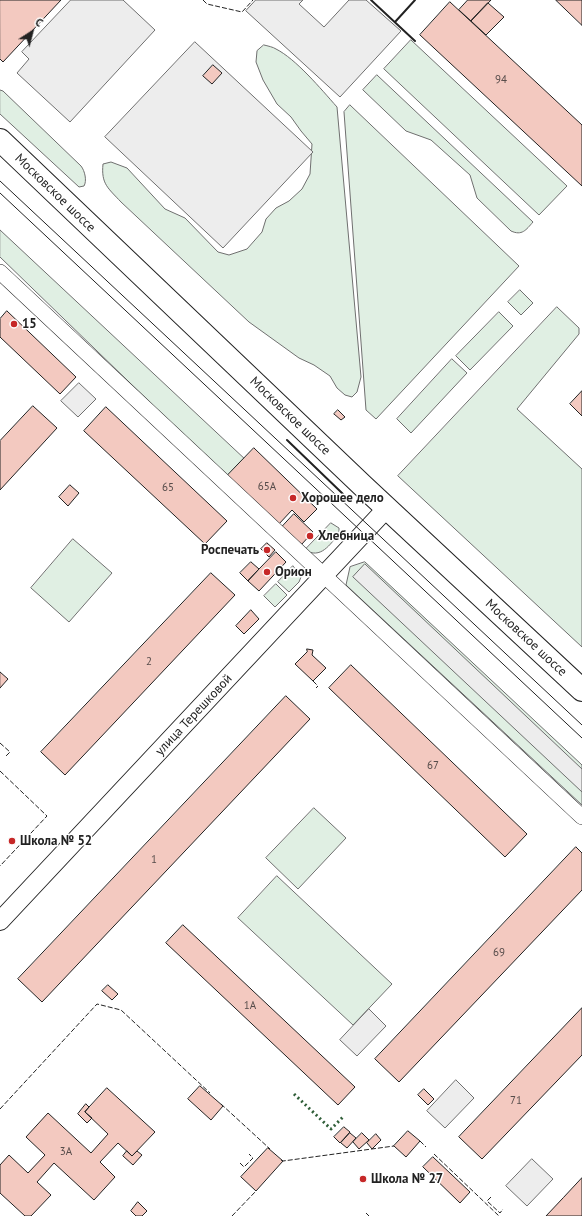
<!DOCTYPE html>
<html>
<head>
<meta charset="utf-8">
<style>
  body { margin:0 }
  #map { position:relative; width:582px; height:1216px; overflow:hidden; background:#fff; font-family:"PT Sans",sans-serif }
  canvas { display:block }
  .north { position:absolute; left:12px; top:12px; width:40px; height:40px; -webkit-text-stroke:3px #fff; paint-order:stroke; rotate:36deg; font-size:11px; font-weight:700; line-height:16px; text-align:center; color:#222 }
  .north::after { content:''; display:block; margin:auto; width:14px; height:18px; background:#222; clip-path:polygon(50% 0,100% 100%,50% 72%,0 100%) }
</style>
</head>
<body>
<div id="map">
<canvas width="582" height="1216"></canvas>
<div class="north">С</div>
</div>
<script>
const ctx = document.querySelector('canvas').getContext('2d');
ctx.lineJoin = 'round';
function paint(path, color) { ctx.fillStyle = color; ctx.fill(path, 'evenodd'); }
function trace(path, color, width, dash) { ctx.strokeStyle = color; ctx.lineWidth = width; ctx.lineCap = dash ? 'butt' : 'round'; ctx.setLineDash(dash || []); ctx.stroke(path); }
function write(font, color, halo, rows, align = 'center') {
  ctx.font = font + ' "PT Sans",sans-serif'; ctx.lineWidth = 3; ctx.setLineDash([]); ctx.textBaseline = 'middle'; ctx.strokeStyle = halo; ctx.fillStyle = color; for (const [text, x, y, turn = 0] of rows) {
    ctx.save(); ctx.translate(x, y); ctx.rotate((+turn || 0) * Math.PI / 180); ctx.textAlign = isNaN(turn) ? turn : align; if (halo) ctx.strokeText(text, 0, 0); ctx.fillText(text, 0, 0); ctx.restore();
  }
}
const green = new Path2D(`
  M411,40L567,186L539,215L384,69Z
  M264,45C268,46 273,47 276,49C296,59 321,89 337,107L361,377L357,392L352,397L345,395L337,388L330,376L314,365L299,358L249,322L121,202C108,188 101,184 103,164L111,162L127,168L165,209L185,218L218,252L229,255L247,249L262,232L266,219L276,208L289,201L302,189L310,174L312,144L301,131L291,117L277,104L263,80L256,62L257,51Z
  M377,75L533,222C526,230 522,236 511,231L477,198L470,175L431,140L406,131L363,90Z
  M0,90L3,91L81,166C85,171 87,181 84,186L79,187L0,114Z
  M350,105L519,266L376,419L366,410L344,112Z
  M0,230L247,461L241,479L225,475L0,257Z
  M520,290L533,303L521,315L508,302Z
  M557,307L579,328V334L517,409L582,469V647L398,476Z
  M499,312L513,326L470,370L456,356Z
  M452,359L467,373L411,433L397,419Z
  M331,523L339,528V534C330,544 321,560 305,550Z
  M73,539L112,573L69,622L31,588Z
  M365,562L582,765V805L346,585L350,567Z
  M293,566L301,577L299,582L289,592L278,582Z
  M276,584L287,595L275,607L264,596Z
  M314,808L346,838L298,889L266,858Z
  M277,876L392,984L353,1025L238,918Z`);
paint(green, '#e0efe3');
trace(green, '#6f6f6f', 1);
const parking = new Path2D(`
  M71,0H123L155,30L70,122L17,73L29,59L22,52Z
  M256,0H303L299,4L324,27L349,0H366L401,31L340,97L246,11Z
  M195,42L313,152L223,248L105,137Z
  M79,383L96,399L78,417L61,401Z
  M365,564L582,769V792L353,577Z
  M369,1009L386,1026L357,1056L340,1040Z
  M456,1080L474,1098L445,1128L427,1111Z
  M532,1159L553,1179L527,1206L506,1186Z`);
paint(parking, '#ededed');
trace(parking, '#6f6f6f', 1);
const building = new Path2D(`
  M0,0H61L3,62L0,59Z
  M468,0H491L471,21L459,10Z
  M556,0H582V25Z
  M450,2L582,125V186L420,35Z
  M488,3L504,17L486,35L471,21Z
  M213,65L222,73L212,84L203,76Z
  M7,311L76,377L60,394L0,337V319Z
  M582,391V416L570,404Z
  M33,406L57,428L0,490V441Z
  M106,407L227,521L205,544L84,431Z
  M338,410L345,417L341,420L334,414Z
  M254,448L317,509L304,522L292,510L278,525L227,476Z
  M70,485L79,493L68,506L59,497Z
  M294,514L313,532L301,545L282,527Z
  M267,543L275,550L269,557L261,549Z
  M276,552L286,562L259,591L248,581Z
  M251,562L259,569L248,581L240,573Z
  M211,573L235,595L65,775L41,752Z
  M251,610L259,619L244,634L236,626Z
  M307,649L313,650L312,655L326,668L313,681L295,664L307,652Z
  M351,665L527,834L505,857L329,688Z
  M0,672L8,679L0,688Z
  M286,696L310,719L42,1002L18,979Z
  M576,847L582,853V890L399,1082L375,1059Z
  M183,925L355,1087L338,1105L166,943Z
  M108,985L118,994L112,1000L102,991Z
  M582,1008V1055L482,1159L459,1137Z
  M200,1086L223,1106L211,1120L188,1099Z
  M107,1088L155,1132L132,1156L118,1143L100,1162L115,1177L94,1200L54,1163L37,1182L51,1195L31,1216H25L0,1193V1165L9,1155L28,1173L45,1155L26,1137L48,1113L91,1153L108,1134L85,1112Z
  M424,1089L434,1099L428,1105L418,1095Z
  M86,1104L89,1107L85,1112L92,1118L87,1123L78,1114Z
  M344,1127L350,1132L340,1143L334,1137Z
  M408,1131L420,1141L406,1157L394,1146Z
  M350,1133L356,1138L347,1148L341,1143Z
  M362,1133L369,1140L359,1149L353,1142Z
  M376,1134L381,1140L372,1149L367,1143Z
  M268,1148L283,1161L256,1191L241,1177Z
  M127,1151L132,1156L137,1151L142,1155L133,1165L123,1156Z
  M433,1157L470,1192L460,1203L423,1167Z
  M582,1178V1216H546L563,1198Z
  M138,1202L147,1211L142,1216H136L131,1211Z`);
paint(building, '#f3c9c0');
trace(building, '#222', 1);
const minor = new Path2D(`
  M0,272L582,817`);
const tertiary = new Path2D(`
  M0,921L387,508`);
const primary = new Path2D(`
  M0,140L363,486L582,690`);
trace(minor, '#222', 16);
trace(tertiary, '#222', 20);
trace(primary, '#222', 24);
trace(minor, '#fff', 15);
trace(tertiary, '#fff', 18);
trace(primary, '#fff', 22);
trace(new Path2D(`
  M0,181L582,725
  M0,193L582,738`), '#222', 1);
trace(new Path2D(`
  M294,1094L331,1129L344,1116`), '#2f5e38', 3, [2, 3]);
trace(new Path2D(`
  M203,0L207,4L242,12L253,0
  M313,681L318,686L316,688
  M0,743L10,752L6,756
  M0,771L47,816L0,866
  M221,1104L270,1149
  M0,1109L97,1004L121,1010L210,1093
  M420,1141L426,1147
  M434,1154L499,1216
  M281,1160L283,1161L394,1146
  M240,1163L244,1167L253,1158L249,1154
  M491,1197L487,1201L500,1213L503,1209
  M366,1213L369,1216
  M232,1216L256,1191`), '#222', 1, [5, 2]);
trace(new Path2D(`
  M371,0L415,41
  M395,22L415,0
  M287,440L343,494`), '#222', 2);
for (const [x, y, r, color] of [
  [14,324,4,"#c62828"],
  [293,498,4,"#c62828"],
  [310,536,4,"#c62828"],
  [267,550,4,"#c62828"],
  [267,572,4,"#c62828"],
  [12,841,4,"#c62828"],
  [363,1179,4,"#c62828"]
]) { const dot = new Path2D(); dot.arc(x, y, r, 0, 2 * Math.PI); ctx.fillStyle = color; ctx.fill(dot); trace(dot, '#fff', 1.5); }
write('11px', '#564c4a', null, [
  ["94",501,80],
  ["65А",267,487],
  ["65",168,488],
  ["2",149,662],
  ["67",433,766],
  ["1",154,860],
  ["69",499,953],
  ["1А",250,1006],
  ["71",516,1101],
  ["3А",66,1152]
]);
write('13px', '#222', '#fff', [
  ["Московское шоссе",55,193,44],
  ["Московское шоссе",290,416,44],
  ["Московское шоссе",526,638,43],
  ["улица Терешковой",194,715,-47]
]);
write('bold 13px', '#222', '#fff', [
  ["15",22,324],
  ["Хорошее дело",301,498],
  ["Хлебница",318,536],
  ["Роспечать",259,550,"right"],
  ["Орион",275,572],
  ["Школа № 52",20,841],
  ["Школа № 27",371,1179]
], 'left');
</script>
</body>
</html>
